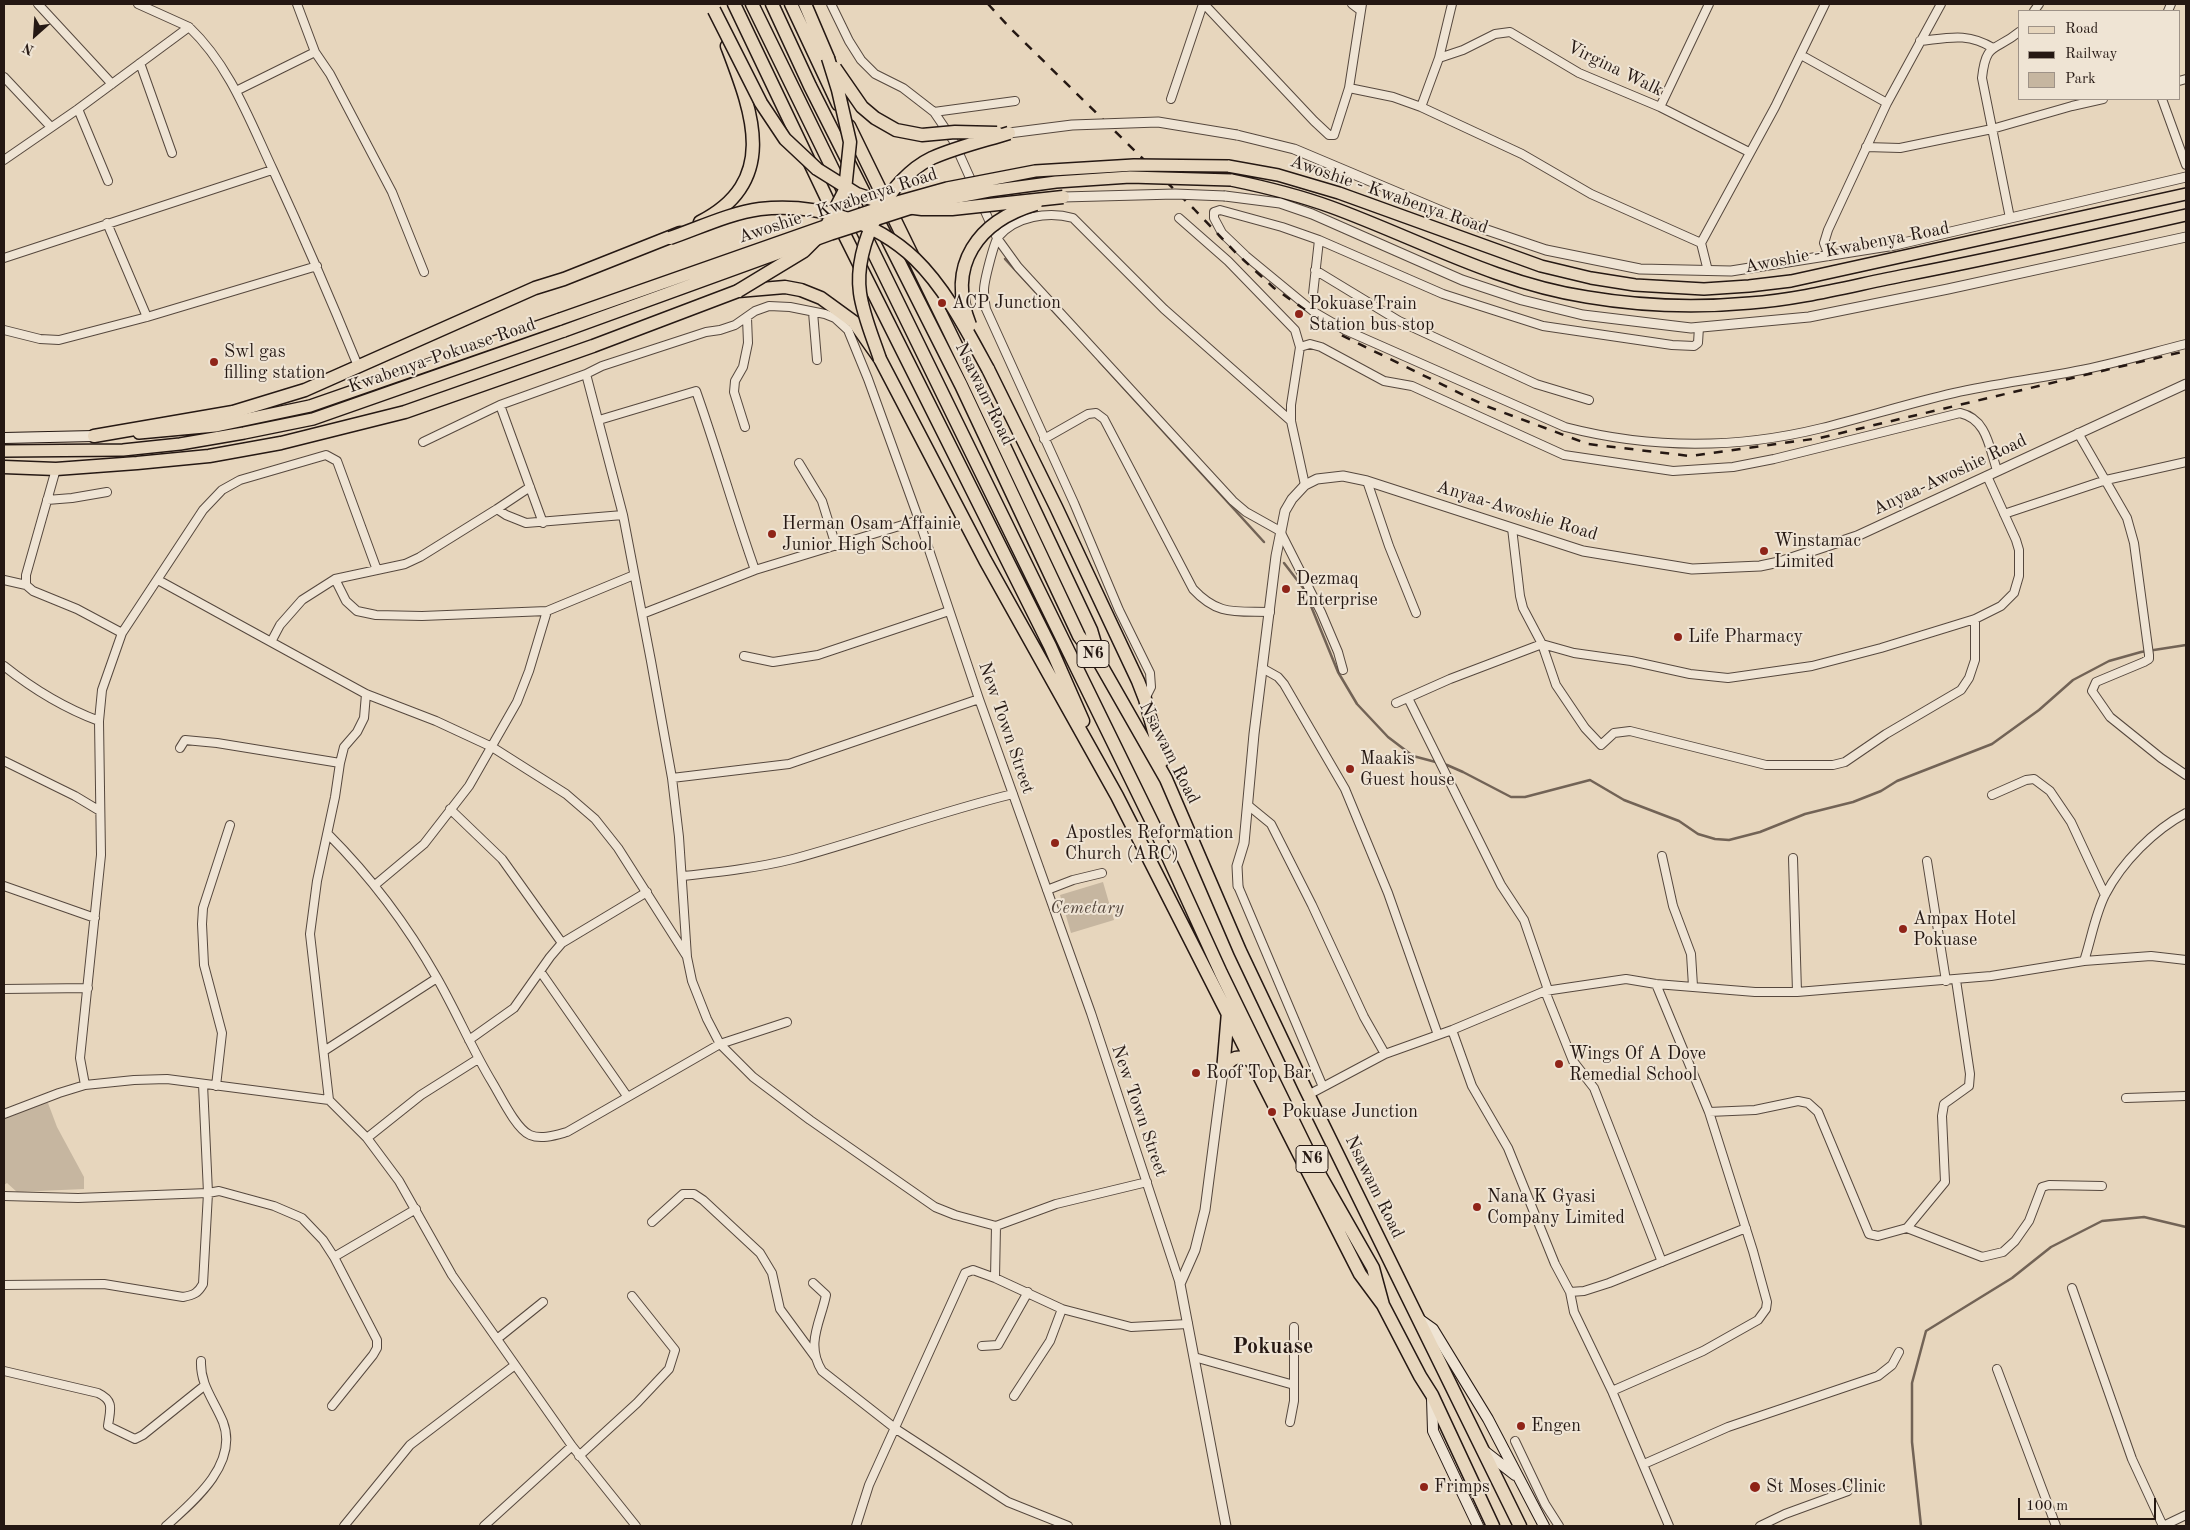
<!DOCTYPE html>
<html>
<head>
<meta charset="utf-8">
<style>
  body { margin:0 }
  #map { position:relative; width:2190px; height:1530px; overflow:hidden; background:#e7d6bd; font-family:"Old Standard TT",serif }
  canvas { display:block }
  .frame { position:absolute; inset:0; border:5px solid #251813; pointer-events:none }
  .legend { position:absolute; left:2018px; top:10px; width:162px; height:90px; box-sizing:border-box; background:#efe4d4; border:1px solid #9e9287; margin:0; padding:6px 9px; list-style:none; font-size:15px; color:#251813 }
  .legend li { display:flex; align-items:center; gap:10px; height:25px }
  .legend b { width:25px; border:1px solid #9e9287 }
  .north { position:absolute; left:10px; top:10px; width:50px; height:50px; -webkit-text-stroke:4px #efe4d4; paint-order:stroke; rotate:206deg; font-size:14px; font-weight:700; line-height:20px; text-align:center; color:#251813 }
  .north::after { content:''; display:block; margin:auto; width:18px; height:22px; background:#251813; clip-path:polygon(50% 0,100% 100%,50% 72%,0 100%) }
  .scale { position:absolute; left:2018px; top:1498px; width:138px; height:22px; box-sizing:border-box; border:2px solid #251813; border-top:0; padding-left:6px; font-size:15px; line-height:18px; white-space:nowrap; color:#251813; -webkit-text-stroke:4px #efe4d4; paint-order:stroke }
</style>
</head>
<body>
<div id="map">
<canvas width="2190" height="1530"></canvas>
<div class="frame"></div>
<ul class="legend">
<li><b style="height:6px;background:#e7d6bd"></b>Road</li>
<li><b style="height:6px;background:#251813"></b>Railway</li>
<li><b style="height:14px;background:#c6b6a0"></b>Park</li>
</ul>
<div class="north">N</div>
<div class="scale">100 m</div>
</div>
<script>
const ctx = document.querySelector('canvas').getContext('2d');
ctx.lineJoin = 'round';
function paint(path, color) { ctx.fillStyle = color; ctx.fill(path, 'evenodd'); }
function trace(path, color, width, dash) { ctx.strokeStyle = color; ctx.lineWidth = width; ctx.lineCap = dash ? 'butt' : 'round'; ctx.setLineDash(dash || []); ctx.stroke(path); }
function write(font, color, halo, rows, align = 'center') {
  ctx.font = font + ' "Old Standard TT",serif'; ctx.lineWidth = 4; ctx.setLineDash([]); ctx.textBaseline = 'middle'; ctx.strokeStyle = halo; ctx.fillStyle = color; for (const [text, x, y, turn = 0] of rows) {
    ctx.save(); ctx.translate(x, y); ctx.rotate((+turn || 0) * Math.PI / 180); ctx.textAlign = isNaN(turn) ? turn : align; if (halo) ctx.strokeText(text, 0, 0); ctx.fillText(text, 0, 0); ctx.restore();
  }
}
paint(new Path2D(`
  M1103,882L1114,920L1071,933L1060,895Z
  M48,1103L57,1127L84,1177V1189L17,1192L7,1183L4,1185V1116L35,1104Z`), '#c6b6a0');
trace(new Path2D(`
  M1005,259L1065,324
  M1099,361L1264,542
  M1284,563L1304,589L1338,672L1357,704L1388,737L1413,756L1447,765L1463,772L1511,797H1525L1590,780L1624,800L1679,821L1698,834L1715,839L1729,840L1760,832L1805,814L1853,802L1881,791L1897,781L1992,744L2039,710L2073,680L2109,661L2141,652L2186,645
  M1921,1526L1912,1442V1383L1926,1331L2012,1278L2051,1247L2102,1221L2144,1217L2186,1227`), '#726356', 2.5);
const minor = new Path2D(`
  M38,4L112,84
  M138,4L189,27
  M297,4L315,52L330,74L392,192L424,272
  M831,4L849,41L861,60L875,74L903,88L934,112L953,140L997,238L1018,267L1233,501L1246,512L1280,531L1321,612L1338,652L1343,670
  M1204,4L1314,121L1329,135H1334L1349,88L1362,4
  M1352,4L1360,10
  M2034,11L2039,4
  M2168,11L2171,4
  M1920,41C1948,38 1967,32 1993,48
  M1801,55L1887,103
  M1439,58L1463,50L1495,34L1510,32L1579,73L1660,107L1749,152
  M140,63L172,153
  M4,77L51,127
  M2179,81L2186,79
  M1349,88L1393,97L1421,107L1522,154L1591,194L1701,243
  M236,91L315,52
  M1171,99L1203,4
  M2162,99L2186,165
  M1421,107L1439,58L1452,4
  M1660,107L1709,4
  M78,109L108,181
  M934,112L1015,101
  M1866,147L1900,148L1992,129L2072,106L2103,99
  M4,160L78,109L189,27C230,66 249,119 273,170C303,235 331,300 358,366
  M1179,218L1228,261L1295,330L1300,347L1291,405V421L1305,485
  M2010,218L1982,78C1986,41 1995,52 2019,32
  M107,223L147,317
  M1319,240L1443,294L1543,326L1672,345L1694,346L1698,343L1699,327
  M1829,256L1824,243L1828,230L1887,103L1941,4
  M4,258L272,170
  M1315,270L1399,321L1536,384L1589,400
  M1708,271L1701,243L1775,107L1825,4
  M1313,294L1319,240L1282,227L1220,210L1214,212V218L1222,233L1246,256L1314,312L1345,330L1565,427C1650,449 1737,449 1822,428C1866,417 1910,403 1954,393C1994,384 2036,379 2076,371C2113,364 2150,353 2186,344
  M813,312L817,360
  M4,330L40,339L59,340L147,317L317,266
  M1300,347L1310,344L1321,347L1384,381L1412,386L1564,455L1673,471L1733,467L1774,459L1960,413C1987,419 1989,447 1997,470
  M586,374L602,366L706,332L720,330L735,325L755,311L769,306L790,307L825,314L835,318L848,330L868,379L919,520L979,699L1091,1013L1180,1284
  M500,405L543,523
  M599,420L696,391C717,450 734,511 755,570
  M745,427L734,392L735,381L743,367L748,343L747,318
  M2078,433L2127,518L2134,543L2149,655V659L2144,662L2096,682L2092,691L2110,717L2161,758L2186,775
  M1044,439L1088,414L1096,413L1104,419L1193,589C1218,616 1235,611 1270,612
  M423,442L500,405L586,374L623,515L651,661L672,778L679,837L687,957L692,981L707,1019L720,1044L753,1077L810,1120L935,1207L955,1215L996,1226L1056,1204L1147,1182
  M799,463L822,501L836,546
  M56,469L26,575V585L33,591L77,609L122,633
  M1367,481L1389,546L1416,613
  M47,500L72,498L107,492
  M497,509L530,487
  M2004,514L2106,480L2186,462
  M1512,528L1520,596L1523,608L1542,644L1574,653L1631,661L1690,674L1728,678L1812,666L1881,648L1975,619L2001,606L2014,593L2019,576V550L2016,540L1987,476
  M377,570L405,564L420,557L497,509L506,515L526,523L623,515
  M335,579L346,601L357,611L376,615L422,616L547,611L634,575
  M4,580L26,585
  M158,580L366,694L436,721L492,747L566,794L595,819L618,848L686,955
  M642,614L755,570L919,520
  M744,656L773,662L818,655L949,611
  M4,666C33,689 64,708 99,721
  M1262,668L1278,677L1284,684L1345,789L1388,893L1438,1035
  M1408,698L1501,885L1524,920L1548,990
  M1145,699L1151,687L1150,673L1119,610L1074,503L986,309C985,303 984,296 984,290C984,281 994,243 998,237C1015,216 1049,211 1073,218L1164,309L1291,421
  M1396,703L1450,679L1542,644L1556,685L1585,728L1601,745L1614,733L1630,731L1766,765H1833L1845,762L1886,734L1961,690L1969,678L1975,660V619
  M180,748L185,740L217,743L340,763
  M4,761L75,796L100,811
  M672,778L789,764L979,699
  M1992,795L2026,780L2034,779L2050,791L2071,822L2105,895
  M1249,806L1271,824L1312,905L1364,1017L1385,1054
  M450,809L502,859L562,943
  M328,834C371,877 407,925 437,978C457,1013 472,1049 492,1082C500,1095 516,1129 530,1135C541,1140 556,1135 567,1132L720,1044L787,1022
  M1662,856L1673,906L1691,954L1693,986
  M1793,858L1797,992
  M1927,861L1946,981
  M683,876C720,872 757,868 793,859C867,839 938,812 1013,794
  M375,885L424,844L469,786L517,702L529,671L547,611
  M4,886L95,918
  M1238,886L1323,1087
  M1047,890L1073,880L1102,873
  M2084,961C2091,940 2095,915 2105,895C2122,862 2154,830 2186,813
  M540,971L627,1096
  M4,989L88,988
  M1545,991L1573,1061L1594,1088L1662,1262
  M1452,1030L1472,1086L1508,1148L1555,1264L1570,1292L1574,1312L1612,1391L1669,1526
  M469,1040L514,1008L550,957L562,943L647,892
  M324,1051L437,978
  M85,1085L80,1058L101,855L99,721L102,690L122,633L203,510L222,490L240,480L326,455L337,461L377,570L335,579L302,600L280,625L271,642
  M216,1086L222,1033L204,965L202,924L203,908L230,825
  M1308,1095L1385,1054L1452,1030L1545,991L1626,979L1656,984L1755,992H1797L1991,976L2084,961L2151,956L2186,960
  M2126,1098L2186,1096
  M329,1100L310,934L317,881L335,797L340,763L344,747L357,732L364,718L366,694
  M1709,1112L1755,1110L1798,1101L1808,1103L1818,1112L1869,1234L1878,1236L1907,1228L1945,1182L1942,1116L1944,1104L1969,1086L1970,1074L1956,980
  M4,1114L59,1093L85,1085L134,1080L167,1079L329,1100L367,1138L399,1181L452,1275L572,1446L636,1526
  M367,1138L421,1095L478,1059
  M4,1196L78,1198L208,1193L219,1191L274,1206L302,1218L323,1240L334,1257L377,1340V1348L373,1355L332,1406
  M652,1222L683,1194H694L703,1200L760,1253L772,1273L780,1309L816,1358
  M1907,1228L1982,1257L2003,1252L2015,1241L2029,1221L2042,1187L2049,1185L2102,1186
  M334,1257L416,1209
  M995,1278L996,1226
  M813,1283L826,1295C821,1321 805,1344 822,1371L896,1429L1008,1502L1068,1526
  M4,1285L104,1284L183,1297C194,1295 198,1293 203,1284L208,1193L203,1084
  M2072,1288L2132,1459L2163,1526
  M1570,1292L1584,1291L1609,1283L1746,1228
  M497,1339L543,1302
  M982,1346L998,1345L1028,1292
  M1194,1357L1294,1385
  M1997,1369L2056,1526
  M4,1371L98,1393C115,1401 110,1410 108,1426L135,1439L143,1435L204,1386
  M1612,1391L1703,1351L1758,1320L1766,1309L1767,1302L1753,1251L1709,1112L1656,984
  M1014,1396L1050,1341L1062,1309
  M1290,1422L1294,1401V1327
  M1515,1441L1545,1504L1559,1526
  M579,1456L637,1403L669,1369L675,1350L632,1296
  M1644,1464L1728,1427L1878,1376L1892,1365L1899,1352
  M166,1526C193,1502 239,1464 223,1422C214,1400 200,1385 201,1361
  M344,1526L410,1445L515,1365
  M484,1526L572,1446
  M856,1526L869,1485L965,1273L973,1270L995,1278L1062,1309L1131,1327L1188,1324
  M1760,1526L1785,1514L1848,1491
  M2163,1526L2186,1515`);
const tertiary = new Path2D(`
  M1237,135L1294,149L1484,229L1546,250L1640,269L1731,271L1895,245L2186,177
  M1225,196L1280,203L1312,214L1462,280L1522,300L1583,315L1691,328L1809,317L1948,289L2186,237
  M1238,886L1237,866L1244,843L1254,734L1276,556L1285,511L1292,499L1305,485L1317,479L1343,476L1367,481L1583,551L1692,569L1760,566L1779,562L1857,536L2186,384
  M1223,1071L1205,1210L1195,1250L1180,1284L1226,1526`);
const secondary = new Path2D(`
  M4,438L94,436
  M1419,1319L1433,1329L1488,1419L1544,1526
  M1432,1398L1433,1431L1478,1526
  M1483,1450L1515,1475`);
const primary = new Path2D(`
  M1228,166L1278,175L1339,193L1541,266L1591,278L1635,285L1704,289L1749,286L1791,281L2186,194
  M1231,180C1265,187 1298,195 1331,207C1416,238 1496,283 1587,297C1640,306 1696,308 1750,303C1803,299 1854,285 1906,275C2000,257 2093,236 2186,215
  M139,433L215,426L310,406L560,319
  M4,451L123,450L180,444L244,433L313,419L564,331`);
const trunk = new Path2D(`
  M734,4L840,226L1050,646L1083,721
  M752,4L1154,826L1221,973L1317,1170L1373,1268L1383,1305L1420,1376L1432,1395L1493,1526
  M772,4L810,86L961,385L1079,636L1101,665L1166,779L1240,951L1305,1088L1520,1526
  M791,4L838,104
  M805,4L828,58
  M849,126L973,380L1091,630L1099,657
  M700,222C780,181 752,112 727,46
  M988,369L1056,507L1138,681L1145,699L1162,761
  M94,436L233,412L305,390L535,288L564,279L680,233
  M4,467L56,469L137,463L209,456L281,443L405,412L593,346L738,291L785,287L801,290L821,298L854,322L880,359L985,560L1117,796L1360,1274L1383,1305
  M1223,1071L1228,1012
  M1223,1071C1231,1056 1239,1054 1254,1062`);
trace(minor, '#56483e', 10);
trace(tertiary, '#56483e', 11);
trace(secondary, '#251813', 12);
trace(primary, '#251813', 14);
trace(trunk, '#251813', 15);
trace(minor, '#efe4d4', 8);
trace(tertiary, '#efe4d4', 9);
trace(secondary, '#efe4d4', 10);
trace(primary, '#e7d6bd', 11);
trace(trunk, '#e7d6bd', 12);
trace(new Path2D(`
  M988,4L1010,28L1194,209L1236,253L1274,288L1341,335L1486,406L1588,444L1690,456L1820,438L2186,351`), '#251813', 2.5, [9, 9]);
const tertiaryBridge = new Path2D(`
  M1009,133L1072,125L1158,122L1237,135
  M1063,197L1175,194L1225,196`);
const primaryBridge = new Path2D(`
  M560,319L825,226L897,202L947,188L1035,171L1134,165L1228,166
  M564,331L831,234L927,203L989,191L1056,182L1130,177L1231,180`);
const trunkBridge = new Path2D(`
  M714,10L761,103L785,139L817,169L857,194L890,205L922,209H952L1063,197
  M835,68L862,107L875,118L896,130L922,135L955,132L997,133
  M670,238C699,228 730,213 760,209C816,203 874,220 915,259C946,289 967,331 988,369
  M738,291L804,251L824,231L845,190L850,142L838,90L828,58
  M970,325C946,265 978,221 1036,204
  M880,359C873,338 863,315 860,293C853,245 888,179 932,158C957,147 983,141 1009,133`);
trace(tertiaryBridge, '#56483e', 11, []);
trace(primaryBridge, '#251813', 14, []);
trace(trunkBridge, '#251813', 15, []);
trace(tertiaryBridge, '#efe4d4', 9);
trace(primaryBridge, '#e7d6bd', 11);
trace(trunkBridge, '#e7d6bd', 12);
for (const [x, y, r, color] of [
  [942,303,5,"#8f2418"],
  [1299,314,5,"#8f2418"],
  [214,362,5,"#8f2418"],
  [772,534,5,"#8f2418"],
  [1764,551,5,"#8f2418"],
  [1286,589,5,"#8f2418"],
  [1678,637,5,"#8f2418"],
  [1350,769,5,"#8f2418"],
  [1055,843,5,"#8f2418"],
  [1903,929,5,"#8f2418"],
  [1559,1064,5,"#8f2418"],
  [1196,1073,5,"#8f2418"],
  [1272,1112,5,"#8f2418"],
  [1477,1207,5,"#8f2418"],
  [1521,1426,5,"#8f2418"],
  [1424,1487,5,"#8f2418"],
  [1755,1487,6,"#8f2418"]
]) { const dot = new Path2D(); dot.arc(x, y, r, 0, 2 * Math.PI); ctx.fillStyle = color; ctx.fill(dot); trace(dot, '#efe4d4', 2); }
for (const [x, y, w] of [
  [1093,654,32],
  [1312,1159,32]
]) { const box = new Path2D(); box.roundRect(x - w / 2, y - 13.5, w, 27, 4); ctx.fillStyle = '#efe4d4'; ctx.fill(box); trace(box, '#251813', 1); }
write('bold 16px', '#251813', null, [
  ["N6",1093,654],
  ["N6",1312,1159]
]);
write('18px', '#251813', '#efe4d4', [
  ["Virgina Walk",1615,69,26],
  ["Awoshie - Kwabenya Road",1389,195,19],
  ["Awoshie - Kwabenya Road",838,206,-18],
  ["Awoshie - Kwabenya Road",1847,248,-11],
  ["Kwabenya-Pokuase Road",442,356,-19],
  ["Nsawam Road",984,394,64],
  ["Anyaa-Awoshie Road",1950,475,-25],
  ["Anyaa-Awoshie Road",1517,511,17],
  ["New Town Street",1006,728,71],
  ["Nsawam Road",1169,753,63],
  ["New Town Street",1139,1111,71],
  ["Nsawam Road",1374,1187,64]
]);
write('18px', '#251813', '#efe4d4', [
  ["ACP Junction",952,303],
  ["PokuaseTrain",1309,304],
  ["Station bus stop",1309,325],
  ["Swl gas",224,352],
  ["filling station",224,373],
  ["Herman Osam Affainie",782,524],
  ["Junior High School",782,545],
  ["Winstamac",1774,541],
  ["Limited",1774,562],
  ["Dezmaq",1296,579],
  ["Enterprise",1296,600],
  ["Life Pharmacy",1688,637],
  ["Maakis",1360,759],
  ["Guest house",1360,780],
  ["Apostles Reformation",1065,833],
  ["Church (ARC)",1065,854],
  ["Ampax Hotel",1913,919],
  ["Pokuase",1913,940],
  ["Wings Of A Dove",1569,1054],
  ["Remedial School",1569,1075],
  ["Roof Top Bar",1206,1073],
  ["Pokuase Junction",1282,1112],
  ["Nana K Gyasi",1487,1197],
  ["Company Limited",1487,1218],
  ["Engen",1531,1426],
  ["Frimps",1434,1487],
  ["St Moses Clinic",1766,1487]
], 'left');
write('italic 18px', '#55473d', '#efe4d4', [
  ["Cemetary",1087,908]
]);
write('bold 22px', '#251813', '#efe4d4', [
  ["Pokuase",1273,1347]
]);
</script>
</body>
</html>
